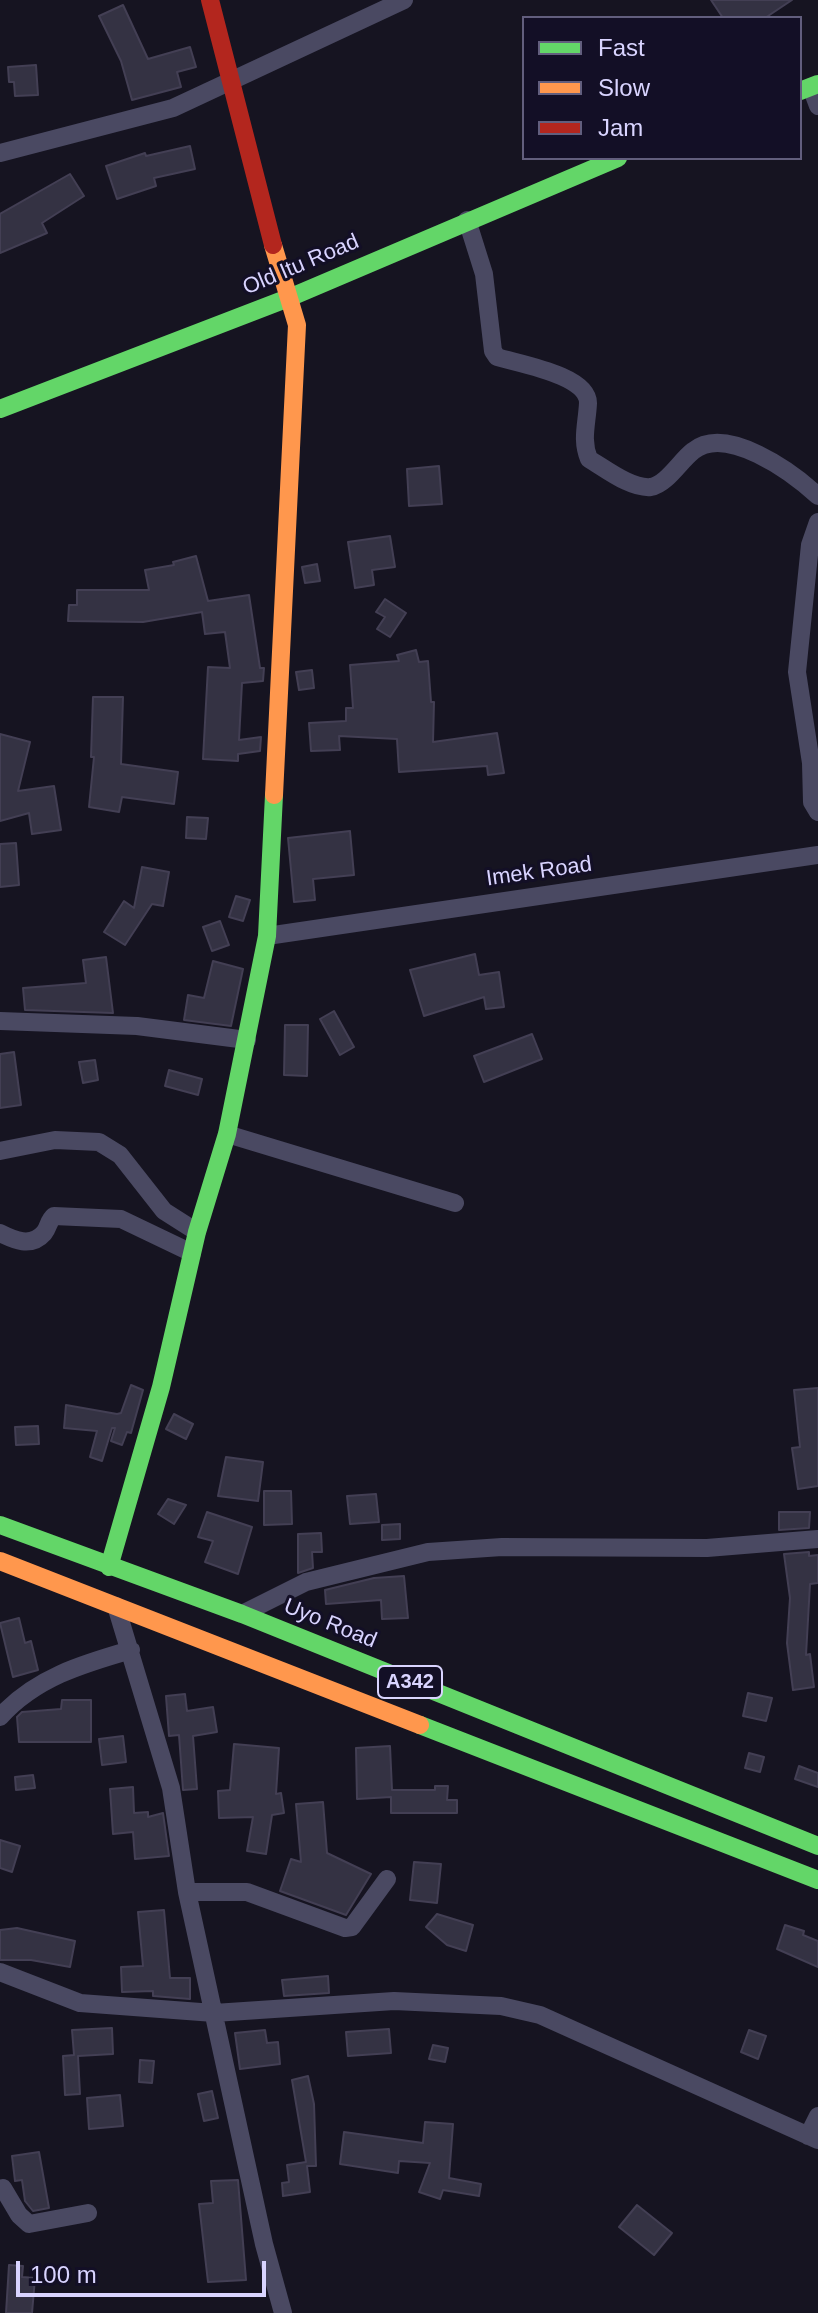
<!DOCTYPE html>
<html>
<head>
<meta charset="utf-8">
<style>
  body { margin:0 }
  #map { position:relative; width:818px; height:2313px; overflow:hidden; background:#161421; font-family:Arial,sans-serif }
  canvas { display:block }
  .legend { position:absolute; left:522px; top:16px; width:280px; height:144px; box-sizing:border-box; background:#130f26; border:2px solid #625e7d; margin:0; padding:10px 14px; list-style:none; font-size:24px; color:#d9d4ff }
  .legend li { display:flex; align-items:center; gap:16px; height:40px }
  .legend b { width:40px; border:2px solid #625e7d }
  .scale { position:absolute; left:16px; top:2261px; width:250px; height:36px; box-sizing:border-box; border:4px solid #d9d4ff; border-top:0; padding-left:10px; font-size:24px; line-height:28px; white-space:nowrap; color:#d9d4ff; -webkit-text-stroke:6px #130f26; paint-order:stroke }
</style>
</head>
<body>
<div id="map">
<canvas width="818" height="2313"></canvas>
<ul class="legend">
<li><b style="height:10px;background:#63d668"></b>Fast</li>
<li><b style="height:10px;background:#ff974d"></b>Slow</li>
<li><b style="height:10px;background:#b3261e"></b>Jam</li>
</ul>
<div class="scale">100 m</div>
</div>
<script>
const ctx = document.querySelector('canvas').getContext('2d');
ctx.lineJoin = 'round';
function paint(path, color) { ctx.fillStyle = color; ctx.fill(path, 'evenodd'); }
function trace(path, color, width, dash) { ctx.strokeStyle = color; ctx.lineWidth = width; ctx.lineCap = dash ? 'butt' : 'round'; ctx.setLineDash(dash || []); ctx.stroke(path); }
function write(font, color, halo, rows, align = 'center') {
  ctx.font = font + ' Arial,sans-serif'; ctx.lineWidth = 6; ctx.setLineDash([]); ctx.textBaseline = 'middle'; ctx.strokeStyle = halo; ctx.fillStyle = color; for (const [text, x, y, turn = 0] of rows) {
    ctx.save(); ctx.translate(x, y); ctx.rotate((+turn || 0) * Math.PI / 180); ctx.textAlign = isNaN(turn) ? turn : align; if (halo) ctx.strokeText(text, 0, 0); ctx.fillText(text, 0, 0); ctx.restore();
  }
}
const building = new Path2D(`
  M711,0H792L765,18H723Z
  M123,5L148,59L190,47L196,67L177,72L181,87L132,100L121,61L99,16Z
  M36,65L38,95L15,96L14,82H9L8,67Z
  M190,146L195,169L154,178L156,186L117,199L106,166L145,153L146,156Z
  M70,174L84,196L42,223L47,233L0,253V214Z
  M439,466L442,504L409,506L407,469Z
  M390,536L395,567L372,570L374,585L355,588L348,542Z
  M196,556L208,601L249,595L260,668H264L263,681L242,683L239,740L261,737L260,751L238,754V761L203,759L208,667L230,668L225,632L205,634L202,612L143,622L68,621L69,605H77V590H149L145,570L174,565L173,562Z
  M317,564L320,581L305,583L302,567Z
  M385,599L406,613L390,637L377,629L385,617L376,612Z
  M416,650L419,662L428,661L431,702H434L433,742L497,733L504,773L488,775L487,766L399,772L397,739L339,736L340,750L311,751L309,723L346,721V708H353L350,665L399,661L397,655Z
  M312,670L314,688L299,690L296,672Z
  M93,697H123L121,764L178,772L174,804L122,797L119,812L89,807L94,757H91Z
  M0,734L30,742L18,791L54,786L61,830L32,834L29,813L0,821Z
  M187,817L208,818L206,839L186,838Z
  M350,831L354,875L313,879L315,900L294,902L288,838Z
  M16,843L19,885L0,887V844Z
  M142,867L169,872L163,906L152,904L125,945L104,932L124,901L134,908Z
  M236,896L250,900L243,921L229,917Z
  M220,921L229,945L212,951L203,927Z
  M475,954L479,975L499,972L504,1007L486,1009L484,997L424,1016L410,970Z
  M106,957L113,1013L25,1010L23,988L86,983L83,960Z
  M213,961L243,969L231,1026L184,1020L188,995L204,998Z
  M334,1011L354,1047L340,1055L320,1019Z
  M285,1025H308L307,1076L284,1075Z
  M532,1034L542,1059L484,1082L474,1056Z
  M14,1052L21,1105L0,1108V1054Z
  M95,1060L98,1080L83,1083L79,1062Z
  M169,1070L202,1079L198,1095L165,1086Z
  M131,1385L143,1390L131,1433L127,1432L122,1445L111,1441L115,1428H112L102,1461L90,1457L97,1431L64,1428L66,1405L117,1414L121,1413Z
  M818,1388V1486L798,1489L792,1448L800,1447L794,1390Z
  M174,1414L193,1424L186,1439L166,1429Z
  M38,1426L39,1444L16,1445L15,1427Z
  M226,1457L263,1462L258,1501L218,1496Z
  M264,1491H291L292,1524L264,1525Z
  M376,1494L379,1522L350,1524L347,1496Z
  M168,1499L186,1505L174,1524L158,1514Z
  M207,1512L252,1527L238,1574L205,1562L213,1541L198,1537Z
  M779,1512H810L809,1528L779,1530Z
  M400,1524V1539L382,1540V1525Z
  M321,1533L322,1552H312L313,1568L298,1573V1534Z
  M809,1552V1556L818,1555V1583L810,1584L806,1655L810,1654L814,1687L793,1690L787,1643L790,1598L784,1554Z
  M404,1576L408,1618L382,1619L381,1600L326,1604L325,1590L374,1578Z
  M19,1618L25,1643L31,1641L38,1670L13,1677L0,1623Z
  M748,1693L772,1698L766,1721L743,1716Z
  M185,1694L187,1711L213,1707L217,1732L193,1736L197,1789L183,1790L179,1735L169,1736L166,1696Z
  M62,1700H91V1742H19L17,1717L22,1712L61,1709Z
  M123,1736L126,1762L102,1765L99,1739Z
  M234,1744L279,1748L276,1794L281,1793L284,1813L272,1815L266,1854L247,1851L253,1817L219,1818L218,1791L230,1790Z
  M390,1746L392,1790H435V1786H448L447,1800H457V1813H391V1797L357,1799L356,1748Z
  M749,1753L764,1757L760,1772L745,1768Z
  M799,1766L818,1773V1787L795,1779Z
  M33,1775L35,1788L16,1790L15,1777Z
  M133,1787L134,1813L148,1812V1817L163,1813L169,1856L135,1859L133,1832L113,1834L110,1789Z
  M323,1802L327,1853L371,1874L346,1915L280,1891L291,1859L301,1862L296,1804Z
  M0,1840L20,1846L12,1872L0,1868Z
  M414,1862L441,1864L437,1903L410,1900Z
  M164,1910L170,1978H190V1999L153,1996V1991L122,1992L121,1967L143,1966L138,1912Z
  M437,1914L473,1925L466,1951L447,1945L426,1927Z
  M785,1925L804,1931L803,1935L818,1941V1967L777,1949Z
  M17,1928L75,1941L70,1967L31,1960H0V1930Z
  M328,1976L329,1993L284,1996L282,1980Z
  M112,2028L113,2054L78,2056L80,2094L65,2095L63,2056L74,2055L72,2030Z
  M389,2029L391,2053L348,2056L346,2032Z
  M265,2030L267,2043L278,2042L280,2064L240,2069L235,2033Z
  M749,2030L766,2036L758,2059L741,2052Z
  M433,2045L448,2048L445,2062L429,2059Z
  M140,2060L154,2061L152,2083L139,2082Z
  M308,2076L314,2104L316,2166H307L310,2192L283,2196L282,2183L289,2182L287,2165L306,2162L292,2080Z
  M212,2091L218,2118L204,2121L198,2094Z
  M120,2095L123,2126L89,2129L87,2098Z
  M425,2122L453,2124L449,2178L481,2184L479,2196L443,2190L440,2199L419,2192L430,2163L399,2161L398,2173L340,2164L344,2132L423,2143Z
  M39,2152L49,2208L33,2211L25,2201L22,2180L15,2181L12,2156Z
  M238,2180L246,2280L208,2282L199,2204L213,2203L211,2181Z
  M637,2205L672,2233L654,2255L619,2227Z
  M9,2265L23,2266L22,2277L35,2278L32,2313H6Z`);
paint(building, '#343243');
trace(building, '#433f54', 2);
trace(new Path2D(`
  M811,87L818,106
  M0,153L173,108L404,0
  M467,220L484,274L493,351L497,357C519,364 588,375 588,403C587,424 581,440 589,459C606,469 631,489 651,487C667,484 680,461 693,451C726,424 792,472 818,496
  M818,522L810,545L797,672L811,763L812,802L818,812
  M267,936L818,855
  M0,1021L137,1026L247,1040
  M227,1134L455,1203
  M0,1151L55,1140L99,1142L120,1155L164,1211L197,1232
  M0,1233C14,1240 31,1248 44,1233C49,1227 48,1221 54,1216L121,1219L192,1253
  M116,1606L171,1788L187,1892L264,2244L283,2313
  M242,1614L306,1582L428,1552L502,1547L707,1548L818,1539
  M0,1717C35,1678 82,1664 131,1650
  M187,1892H247L345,1928L352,1927L387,1879
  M0,1972L80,2003L214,2013L394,2001L501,2006L540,2015L818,2140
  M808,2136L818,2116
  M3,2188L19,2215L29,2224L88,2213`), '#4a4962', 18);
trace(new Path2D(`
  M800,91L818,84
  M0,409L291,297L618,158
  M0,1525L242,1614L818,1846
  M109,1567L161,1387L197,1232L227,1134L267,936L274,795
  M420,1725L818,1880`), '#63d668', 18);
trace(new Path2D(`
  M273,245L297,325L274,795
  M0,1561L420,1725`), '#ff974d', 18);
trace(new Path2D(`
  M210,0L273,245`), '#b3261e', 18);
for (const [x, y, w] of [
  [410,1682,64]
]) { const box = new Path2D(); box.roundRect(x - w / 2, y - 16, w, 32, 6); ctx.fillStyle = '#130f26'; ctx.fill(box); trace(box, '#d9d4ff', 2); }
write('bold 20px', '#d9d4ff', null, [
  ["A342",410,1682]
]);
write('22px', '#d9d4ff', '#130f26', [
  ["Old Itu Road",301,265,-23],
  ["Imek Road",539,872,-8],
  ["Uyo Road",330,1624,22]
]);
</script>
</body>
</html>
